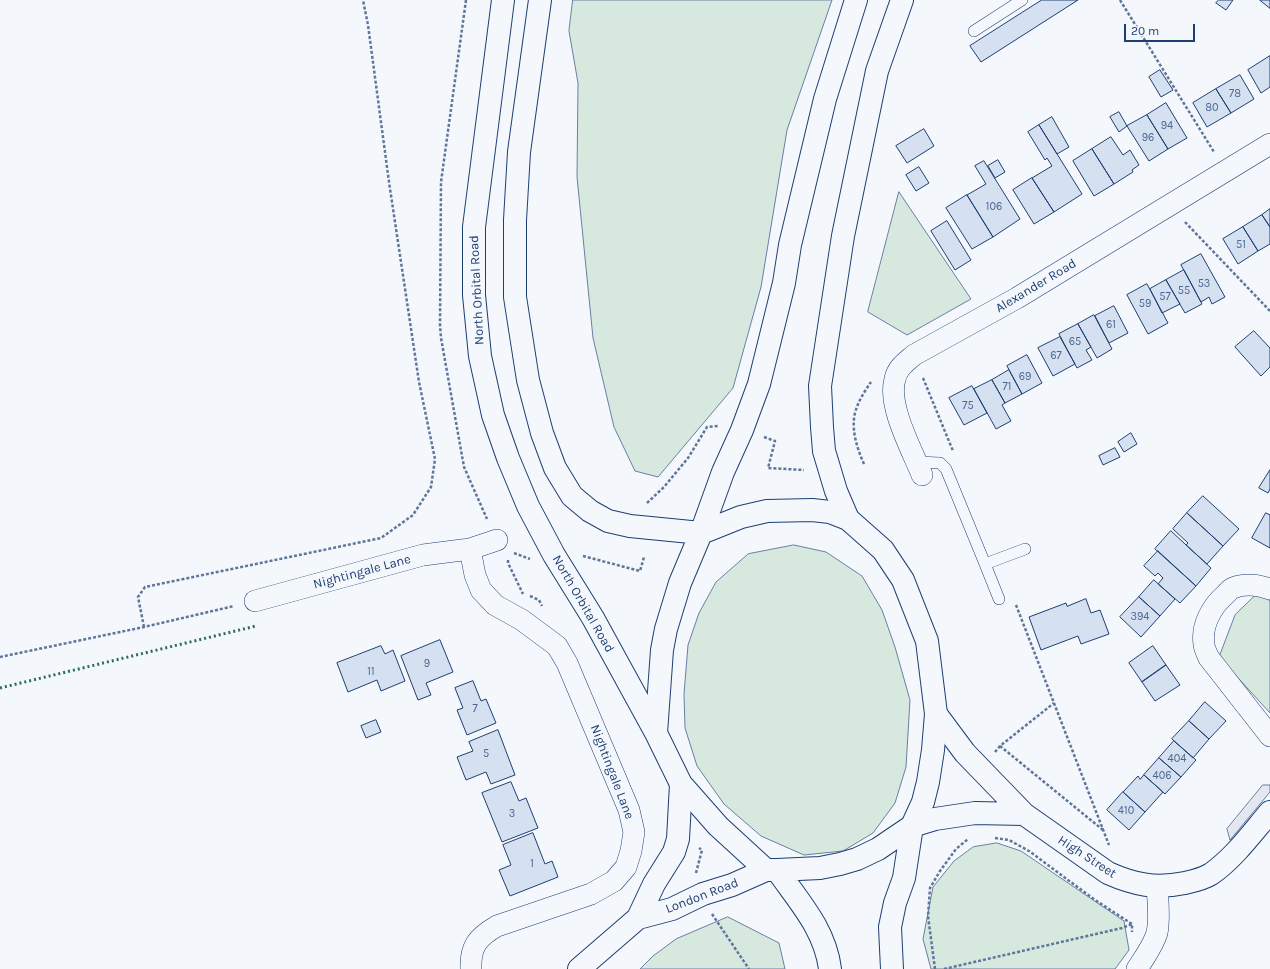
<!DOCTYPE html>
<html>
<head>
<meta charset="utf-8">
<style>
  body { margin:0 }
  #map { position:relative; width:1270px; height:969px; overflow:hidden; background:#f4f7fb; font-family:Karla,sans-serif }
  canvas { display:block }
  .scale { position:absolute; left:1124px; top:24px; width:71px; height:18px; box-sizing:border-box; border:2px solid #1d3f73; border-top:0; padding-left:5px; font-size:12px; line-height:14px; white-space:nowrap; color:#1d3f73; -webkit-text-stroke:3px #f4f7fb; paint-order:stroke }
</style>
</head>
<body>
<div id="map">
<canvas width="1270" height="969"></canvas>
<div class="scale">20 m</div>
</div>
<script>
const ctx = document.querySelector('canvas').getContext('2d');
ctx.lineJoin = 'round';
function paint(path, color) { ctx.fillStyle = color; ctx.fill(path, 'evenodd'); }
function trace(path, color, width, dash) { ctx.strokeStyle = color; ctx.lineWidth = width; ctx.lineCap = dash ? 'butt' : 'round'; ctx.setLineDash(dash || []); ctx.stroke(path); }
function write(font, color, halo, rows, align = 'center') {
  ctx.font = font + ' Karla,sans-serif'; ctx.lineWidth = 3; ctx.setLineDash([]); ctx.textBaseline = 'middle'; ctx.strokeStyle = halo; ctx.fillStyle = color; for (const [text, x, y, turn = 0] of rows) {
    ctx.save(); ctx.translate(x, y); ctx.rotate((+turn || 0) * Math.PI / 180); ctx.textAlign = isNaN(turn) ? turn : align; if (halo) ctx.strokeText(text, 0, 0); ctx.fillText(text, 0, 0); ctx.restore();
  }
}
const green = new Path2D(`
  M573,0H832L787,130L761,287L733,388L658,477L635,471L614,427L593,338L577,177L578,83L569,31Z
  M899,192L971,299L907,335L868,312Z
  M794,545L826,552L862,576L882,610L895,647L910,700L906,767L895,803L873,833L843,851L804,855L761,836L724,804L697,766L685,728L684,694L688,645L699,613L716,582L748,554Z
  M1259,592L1270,601V713L1219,657L1235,615Z
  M997,843L1021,851L1124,921L1129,950L1115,969H931L923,939L933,887L954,861L973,847Z
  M728,917L779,943L785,969H640L653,956L676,939Z`);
paint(green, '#d7e8df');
trace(green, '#687fa3', 1);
const parking = new Path2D(`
  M1263,785H1270V792L1230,840L1227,829Z`);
paint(parking, '#e3e8f0');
trace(parking, '#687fa3', 1);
const building = new Path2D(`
  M1042,0H1078L981,62L970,46Z
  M1219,0H1233L1226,10L1216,3Z
  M1260,0H1270V8Z
  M1270,56V87L1261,93L1248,70Z
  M1160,70L1173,90L1161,97L1149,77Z
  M1240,75L1254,99L1231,113L1216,89Z
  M1216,89L1231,113L1207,127L1193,103Z
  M1166,103L1187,138L1168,149L1147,115Z
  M1119,112L1127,126L1119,132L1110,117Z
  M1147,115L1168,149L1149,161L1127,126Z
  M1052,117L1069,147L1057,154L1039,125Z
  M1039,125L1082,194L1054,212L1032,178L1052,166L1047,158L1045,160L1028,132Z
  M924,129L934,146L907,163L896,146Z
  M1111,137L1123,155L1130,150L1139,165L1132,170L1133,172L1114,184L1092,149Z
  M1092,149L1114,184L1094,196L1073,161Z
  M998,160L1005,172L995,178L988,166Z
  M984,161L1020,219L993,237L967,195L986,184L975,166Z
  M919,167L929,183L916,191L906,175Z
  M1032,178L1054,212L1034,224L1013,190Z
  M967,195L993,237L972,249L946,208Z
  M1270,209V227L1262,215Z
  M1262,215L1270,227V244L1258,251L1243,227Z
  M947,221L971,260L955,270L931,231Z
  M1243,227L1258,251L1238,264L1223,239Z
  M1201,254L1225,297L1212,304L1209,297L1201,302L1181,265Z
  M1184,270L1202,304L1185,313L1166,280Z
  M1166,280L1180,304L1162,313L1150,289Z
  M1147,284L1168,323L1148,334L1127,295Z
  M1114,306L1128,333L1109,343L1095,316Z
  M1094,315L1112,349L1097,358L1078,324Z
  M1078,324L1091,347L1086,350L1092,360L1077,368L1059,334Z
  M1254,331L1270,348V367L1261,376L1235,347Z
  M1060,337L1075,364L1053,376L1038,348Z
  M1027,355L1042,383L1022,394L1007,366Z
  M1009,370L1022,394L1005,403L992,380Z
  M992,380L1005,403L1002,405L1011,421L996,429L974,389Z
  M972,386L987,413L964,425L949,398Z
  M1131,433L1137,444L1124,452L1118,442Z
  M1115,448L1120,457L1103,465L1099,456Z
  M1270,470V489L1268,493L1259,488Z
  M1203,496L1239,529L1223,546L1187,513Z
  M1187,513L1223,546L1207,564L1186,545L1188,543L1173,529Z
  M1266,513L1270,515V548L1252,538Z
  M1171,531L1211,568L1196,586L1155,549Z
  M1158,551L1196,586L1180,603L1158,584L1163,578L1158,573L1155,576L1144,566Z
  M1154,580L1175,599L1160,616L1139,597Z
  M1139,597L1160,616L1141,637L1120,617Z
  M1086,599L1091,613L1100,610L1109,634L1081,644L1078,636L1041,650L1029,617L1066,603L1067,606Z
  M440,640L453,672L426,683L431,695L418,700L401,656Z
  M381,646L385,654L393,650L405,681L381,691L377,680L348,692L337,663Z
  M1153,646L1166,665L1142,682L1129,663Z
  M1166,665L1180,685L1155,701L1142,682Z
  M473,681L481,701L486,699L496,723L467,735L457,710L463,708L455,688Z
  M1205,702L1226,721L1209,739L1189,721Z
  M376,720L381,732L366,738L361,726Z
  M1189,721L1209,739L1193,758L1172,739Z
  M498,730L515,775L491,784L486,772L466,780L457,757L473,751L469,742Z
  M1174,741L1196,760L1181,777L1159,758Z
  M1159,758L1181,777L1165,794L1144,775Z
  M1144,775L1163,792L1145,812L1123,792L1138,776L1140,779Z
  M511,782L519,801L526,798L538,828L502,842L482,793Z
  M1123,792L1145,812L1129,830L1107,810Z
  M533,833L545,864L552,861L558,877L510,896L499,870L511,865L503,845Z`);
paint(building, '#d5e0f0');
trace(building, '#1d3f73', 1);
const lane = new Path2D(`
  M974,31L1022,0
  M917,462L940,463L946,469L985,564L1025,549
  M985,564L999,599`);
const street = new Path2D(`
  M922,475C912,450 887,405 895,379C897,368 906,362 914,355L1017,298L1270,144
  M470,549L475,575L481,590L495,605L522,620L557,646L567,663L629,810L634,832L631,851L626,867L614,881L591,894L497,926C478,937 470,946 471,969
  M1270,589C1258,585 1245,583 1233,588C1230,589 1228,592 1226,594C1212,606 1201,625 1204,644C1204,648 1207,654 1209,658L1270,736
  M255,601L423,555L470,549L497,540
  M1137,969C1144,958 1153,946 1157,933C1160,918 1158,901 1157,886`);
const secondary = new Path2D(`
  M936,714L965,753L1024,814L1108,873C1135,885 1156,889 1185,883C1194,881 1203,879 1211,874C1234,858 1252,833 1270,812
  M912,826L935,819L975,813L1024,814`);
const primary = new Path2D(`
  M848,519L836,491L824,451L822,427L820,386L843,236L877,71L902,0
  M701,533L723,472L742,430L759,384L784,283L790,245L825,99L856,0
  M638,918L672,909L703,894L732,885L766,870
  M579,969L638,918L654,884L674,852L678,839L681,784`);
const highway = new Path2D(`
  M503,0L474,227V295L480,356L493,415L508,458L528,506L554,555L593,618L656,733L681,784L718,826L766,870H777L820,868L840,864L857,859L878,849L912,826L923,802L928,782L933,750L936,714L927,641L903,580L883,550L848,519L830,512L812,510L767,511L741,517L701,533L680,583L666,629L662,650L656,733
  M540,0L519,152L515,220V297L528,380L542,433L555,468L572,496L590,511L608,521L630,526L701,533
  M777,870C799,902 825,929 830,969
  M892,969L890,927L895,903L904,878L912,826`);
trace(lane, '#1d3f73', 12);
trace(street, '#1d3f73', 22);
trace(secondary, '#1d3f73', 24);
trace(primary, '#1d3f73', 24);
trace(highway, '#1d3f73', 24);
trace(new Path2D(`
  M466,0L441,182L440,325L441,338L464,467L487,519
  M1120,0L1214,152
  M1185,222L1270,311
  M923,378L953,451
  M764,437L775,441L768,468L804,470
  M864,464C857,448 851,430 855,413C858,401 865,391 871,382
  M647,503L664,487L688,458L707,427L719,426
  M514,553L530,559
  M583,556L640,571L644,557
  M508,560V563L523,594
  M530,596L539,600L542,606
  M1016,605L1109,845
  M144,627L138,597L145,587L381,538L413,515L431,487L435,459L419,382L389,182L368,25L363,0
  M0,657L144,627L234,606
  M1000,746L1103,830
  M995,752L1000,746L1054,703
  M995,838L1009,840L1029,851L1095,900L1132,924
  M696,873L702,850L699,848
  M712,914L749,969
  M935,969L928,916L930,888L940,871L956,849L968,839
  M944,969L1122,928L1132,924V932`), '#5e769c', 2.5, [3, 2]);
trace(lane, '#f4f7fb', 11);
trace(street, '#f4f7fb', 21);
trace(secondary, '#f4f7fb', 22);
trace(primary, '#f4f7fb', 22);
trace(highway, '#f4f7fb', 22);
trace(new Path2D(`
  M0,688L256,626`), '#2c6c60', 3, [2, 3]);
write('11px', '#4b6792', null, [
  ["78",1235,94],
  ["80",1212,108],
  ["94",1167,126],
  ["96",1148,138],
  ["106",994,207],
  ["51",1241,245],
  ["53",1204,284],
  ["55",1184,291],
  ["57",1165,297],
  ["59",1145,304],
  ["61",1111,325],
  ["65",1075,342],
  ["67",1056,356],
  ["69",1025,377],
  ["71",1007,387],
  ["75",968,406],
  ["394",1140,617],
  ["9",427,664],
  ["11",371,672],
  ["7",475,709],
  ["5",486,754],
  ["404",1177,759],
  ["406",1162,776],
  ["410",1126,811],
  ["3",512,814],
  ["1",532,864]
]);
write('13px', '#1d3f73', '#f4f7fb', [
  ["Alexander Road",1036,286,-31],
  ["North Orbital Road",477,290,-93],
  ["Nightingale Lane",362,572,-15],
  ["North Orbital Road",583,604,60],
  ["Nightingale Lane",612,772,69],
  ["High Street",1087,857,33],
  ["London Road",702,896,-21]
]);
</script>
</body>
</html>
